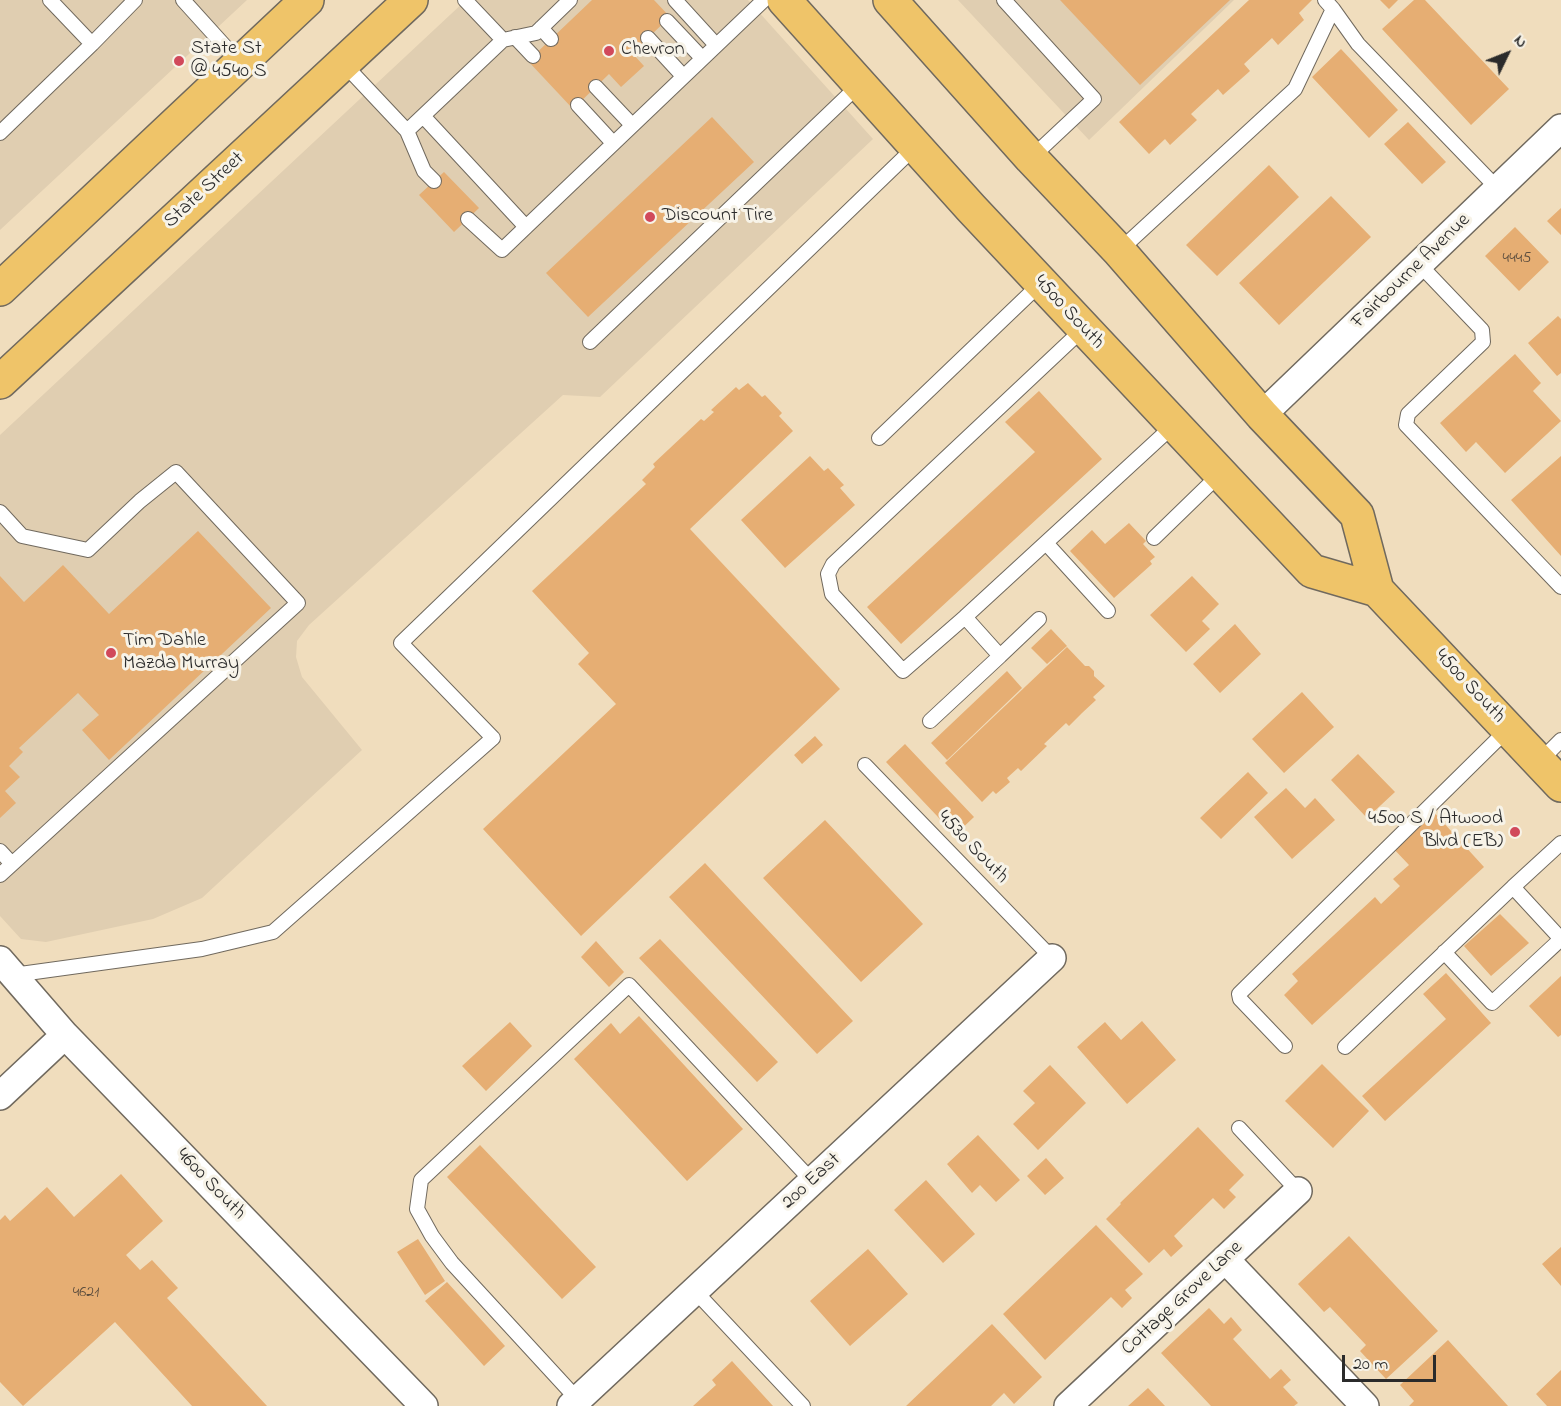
<!DOCTYPE html>
<html>
<head>
<meta charset="utf-8">
<style>
  body { margin:0 }
  #map { position:relative; width:1561px; height:1406px; overflow:hidden; background:#f0ddbd; font-family:"Indie Flower",sans-serif }
  canvas { display:block }
  .north { position:absolute; left:1477px; top:24px; width:60px; height:60px; -webkit-text-stroke:4px #f7f3e8; paint-order:stroke; rotate:47deg; font-size:16px; font-weight:700; line-height:24px; text-align:center; color:#2b2b2b }
  .north::after { content:''; display:block; margin:auto; width:21px; height:27px; background:#2b2b2b; clip-path:polygon(50% 0,100% 100%,50% 72%,0 100%) }
  .scale { position:absolute; left:1342px; top:1355px; width:94px; height:27px; box-sizing:border-box; border:3px solid #2b2b2b; border-top:0; padding-left:8px; font-size:18px; line-height:21px; white-space:nowrap; color:#2b2b2b; -webkit-text-stroke:4px #f7f3e8; paint-order:stroke }
</style>
</head>
<body>
<div id="map">
<canvas width="1561" height="1406"></canvas>
<div class="north">N</div>
<div class="scale">20 m</div>
</div>
<script>
const ctx = document.querySelector('canvas').getContext('2d');
ctx.lineJoin = 'round';
function paint(path, color) { ctx.fillStyle = color; ctx.fill(path, 'evenodd'); }
function trace(path, color, width, dash) { ctx.strokeStyle = color; ctx.lineWidth = width; ctx.lineCap = dash ? 'butt' : 'round'; ctx.setLineDash(dash || []); ctx.stroke(path); }
function write(font, color, halo, rows, align = 'center') {
  ctx.font = font + ' "Indie Flower",sans-serif'; ctx.lineWidth = 6; ctx.setLineDash([]); ctx.textBaseline = 'middle'; ctx.strokeStyle = halo; ctx.fillStyle = color; for (const [text, x, y, turn = 0] of rows) {
    ctx.save(); ctx.translate(x, y); ctx.rotate((+turn || 0) * Math.PI / 180); ctx.textAlign = isNaN(turn) ? turn : align; if (halo) ctx.strokeText(text, 0, 0); ctx.fillText(text, 0, 0); ctx.restore();
  }
}
paint(new Path2D(`
  M0,0H247L0,230Z
  M466,0H748L873,139L600,397L563,395L309,625L297,641L296,657L302,677L362,750L202,898L153,919L46,942L21,939L0,916V435Z
  M958,0H1234L1089,140Z`), '#e0ceb1');
paint(new Path2D(`
  M592,0H654L670,17L632,53L644,66L621,87L609,74L573,109L528,61Z
  M1060,0H1230L1140,85Z
  M1249,0H1312L1299,13L1304,20L1278,45L1272,38L1244,64L1250,71L1223,95L1218,89L1191,114L1197,120L1170,145L1165,139L1149,154L1119,122Z
  M1380,0H1398L1389,9Z
  M1414,0H1425L1509,89L1471,125L1382,29Z
  M1341,49L1398,110L1369,138L1312,77Z
  M712,117L754,162L588,317L546,273Z
  M1408,122L1446,162L1422,184L1384,144Z
  M1269,165L1299,197L1217,276L1186,245Z
  M444,172L479,208L454,232L419,195Z
  M1331,196L1371,237L1279,325L1239,283Z
  M1561,208V235L1547,221Z
  M1515,227L1549,262L1519,291L1485,256Z
  M1558,316L1561,319V373L1557,376L1528,343Z
  M1515,354L1541,383L1533,391L1561,421L1505,473L1476,442L1466,452L1440,423Z
  M748,383L762,397L765,395L782,413L779,416L793,431L690,529L840,689L581,936L483,829L616,704L578,664L589,653L532,591L646,484L642,480L655,467L653,464L701,419L704,421L714,412L711,410L736,387L739,390Z
  M1039,391L1102,459L901,644L867,607L1035,452L1005,422Z
  M810,456L824,471L828,468L844,485L840,488L855,505L785,568L741,520Z
  M1561,456V556L1511,500Z
  M1129,523L1146,541L1143,544L1155,557L1150,561L1152,564L1114,598L1070,551L1092,530L1105,544Z
  M198,531L271,608L109,760L82,730L99,715L78,693L19,748L23,752L9,766L20,777L5,791L16,803L0,818V576L24,602L63,565L109,614Z
  M1192,576L1219,604L1202,621L1210,629L1186,652L1150,615Z
  M1235,624L1261,654L1220,693L1193,664Z
  M1051,629L1067,646L1047,664L1031,648Z
  M1067,647L1085,666H1089L1094,671V676L1105,686L1093,697L1096,700L1082,713L1069,726L1066,723L1044,744L1047,746L1021,771L1018,768L1007,778L1010,782L996,794L993,791L982,802L945,763Z
  M1007,671L1022,688L947,760L931,743Z
  M1302,692L1334,727L1284,773L1252,739Z
  M815,736L823,745L802,764L794,755Z
  M905,744L974,817L955,835L886,762Z
  M1358,754L1395,792L1367,818L1331,780Z
  M1248,772L1268,793L1221,839L1200,818Z
  M1286,788L1305,808L1315,798L1335,820L1292,859L1254,817Z
  M1431,809L1484,867L1312,1025L1284,995L1298,981L1292,974L1375,897L1381,904L1400,886L1393,879L1409,865L1391,846Z
  M825,820L923,924L861,982L763,878Z
  M705,863L853,1021L817,1054L669,897Z
  M1500,914L1529,943L1491,976L1464,946Z
  M660,939L778,1062L757,1082L639,958Z
  M596,941L624,972L609,987L581,957Z
  M1446,973L1491,1023L1385,1121L1362,1096L1446,1019L1423,994Z
  M1561,976V1035L1558,1037L1529,1006Z
  M639,1016L743,1129L687,1181L574,1059L611,1023L620,1034Z
  M1142,1021L1176,1060L1127,1104L1077,1047L1105,1022L1121,1040Z
  M510,1022L532,1046L486,1091L462,1066Z
  M1322,1064L1369,1111L1333,1148L1285,1101Z
  M1050,1065L1086,1103L1038,1150L1013,1124L1035,1103L1023,1091Z
  M1198,1127L1244,1175L1229,1190L1236,1197L1224,1209L1213,1198L1174,1236L1183,1246L1171,1257L1164,1249L1149,1263L1106,1219L1121,1204L1120,1203Z
  M978,1135L1020,1180L996,1202L980,1185L972,1193L947,1164Z
  M480,1145L596,1267L562,1299L447,1177Z
  M1046,1158L1064,1178L1045,1195L1027,1176Z
  M121,1174L163,1221L126,1255L140,1270L152,1260L178,1288L167,1298L267,1406H192L115,1322L23,1406L0,1382V1220L5,1215L10,1221L47,1187L74,1217Z
  M926,1180L975,1234L943,1263L894,1210Z
  M1096,1225L1143,1274L1125,1290L1132,1298L1122,1308L1111,1297L1045,1360L1003,1314Z
  M1349,1236L1438,1331L1386,1379L1360,1351L1366,1345L1330,1307L1324,1312L1298,1284Z
  M418,1239L445,1281L425,1295L397,1252Z
  M1561,1247V1286L1542,1264Z
  M868,1249L908,1294L850,1346L810,1301Z
  M447,1282L505,1346L484,1366L425,1301Z
  M1209,1308L1224,1324L1231,1317L1242,1330L1233,1339L1270,1379L1281,1369L1291,1380L1283,1387L1298,1403L1294,1406H1211L1161,1353Z
  M992,1324L1042,1377L1014,1404L1004,1393L991,1406H906Z
  M1448,1340L1508,1406H1409L1414,1401L1400,1385Z
  M732,1361L773,1406H693L716,1385L712,1380Z
  M1561,1370V1406H1547L1536,1394Z
  M1148,1388L1165,1406H1128Z`), '#e6ae73');
const service = new Path2D(`
  M50,0L92,44
  M183,0L240,63
  M465,0L503,40L536,33L570,0
  M675,0L716,45
  M1004,0L1094,99L1031,158
  M1333,9L1358,44L1498,189
  M667,21L702,58
  M541,28L551,39
  M515,37L533,56
  M648,38L683,76
  M343,63L407,131L503,40
  M596,87L632,125
  M578,105L613,143
  M423,116L526,227L764,0
  M407,131L424,171L434,181
  M0,133L92,44L135,0
  M468,219L502,250L526,227
  M1119,251L1295,89L1333,9L1325,0
  M1419,264L1482,330L1483,342L1408,414L1406,425L1561,587
  M1083,329L833,564L828,574L832,594L903,671L965,617L1175,424
  M590,342L860,84
  M879,438L1041,283
  M0,512L22,536L88,550L140,501L176,472L298,603L0,875
  M1154,538L1221,473
  M1046,543L1108,611
  M965,617L1000,656L1039,619
  M930,721L1000,656
  M1540,761L1561,740
  M865,765L1052,958
  M1561,843L1513,887L1561,939
  M0,851L12,864
  M1444,952L1492,1003L1561,939
  M13,975L202,949L273,932L493,738L401,643L916,146
  M1285,1046L1240,999L1239,994L1508,729
  M1345,1047L1513,887
  M1239,1128L1298,1191
  M695,1291L803,1406
  M578,1400L452,1263L432,1236L417,1209L421,1180L629,985L812,1181`);
const minor = new Path2D(`
  M1262,415L1561,128
  M0,960L65,1035L424,1406
  M0,1096L65,1035
  M1225,1259L1365,1406
  M571,1406L1052,958
  M1068,1406L1298,1191`);
const primary = new Path2D(`
  M784,0L971,208L1312,571L1377,590
  M890,0L1031,158L1119,251L1262,415L1357,515L1377,590L1561,785
  M0,289L307,0
  M0,382L411,0`);
trace(service, '#70695e', 16);
trace(minor, '#70695e', 30);
trace(primary, '#70695e', 36);
trace(service, '#fff', 14);
trace(minor, '#fff', 27);
trace(primary, '#efc469', 33);
for (const [x, y, r, color] of [
  [609,51,6,"#d1495b"],
  [179,61,6,"#d1495b"],
  [650,217,6,"#d1495b"],
  [111,653,6,"#d1495b"],
  [1515,832,6,"#d1495b"]
]) { const dot = new Path2D(); dot.arc(x, y, r, 0, 2 * Math.PI); ctx.fillStyle = color; ctx.fill(dot); trace(dot, '#f7f3e8', 2); }
write('16px', '#5a4c3d', null, [
  ["4445",1517,259],
  ["4621",86,1293]
]);
write('20px', '#2b2b2b', '#f7f3e8', [
  ["State St",191,50],
  ["@ 4540 S",191,73],
  ["Chevron",621,51],
  ["Discount Tire",662,217],
  ["Tim Dahle",123,642],
  ["Mazda Murray",123,665],
  ["4500 S / Atwood",1503,820,"right"],
  ["Blvd (EB)",1503,843,"right"]
], 'left');
write('20px', '#2b2b2b', '#f7f3e8', [
  ["State Street",205,191,-43],
  ["Fairbourne Avenue",1412,272,-44],
  ["4500 South",1068,313,47],
  ["4500 South",1469,687,47],
  ["4530 South",972,848,46],
  ["200 East",812,1182,-43],
  ["4600 South",210,1185,46],
  ["Cottage Grove Lane",1183,1299,-43]
]);
</script>
</body>
</html>
